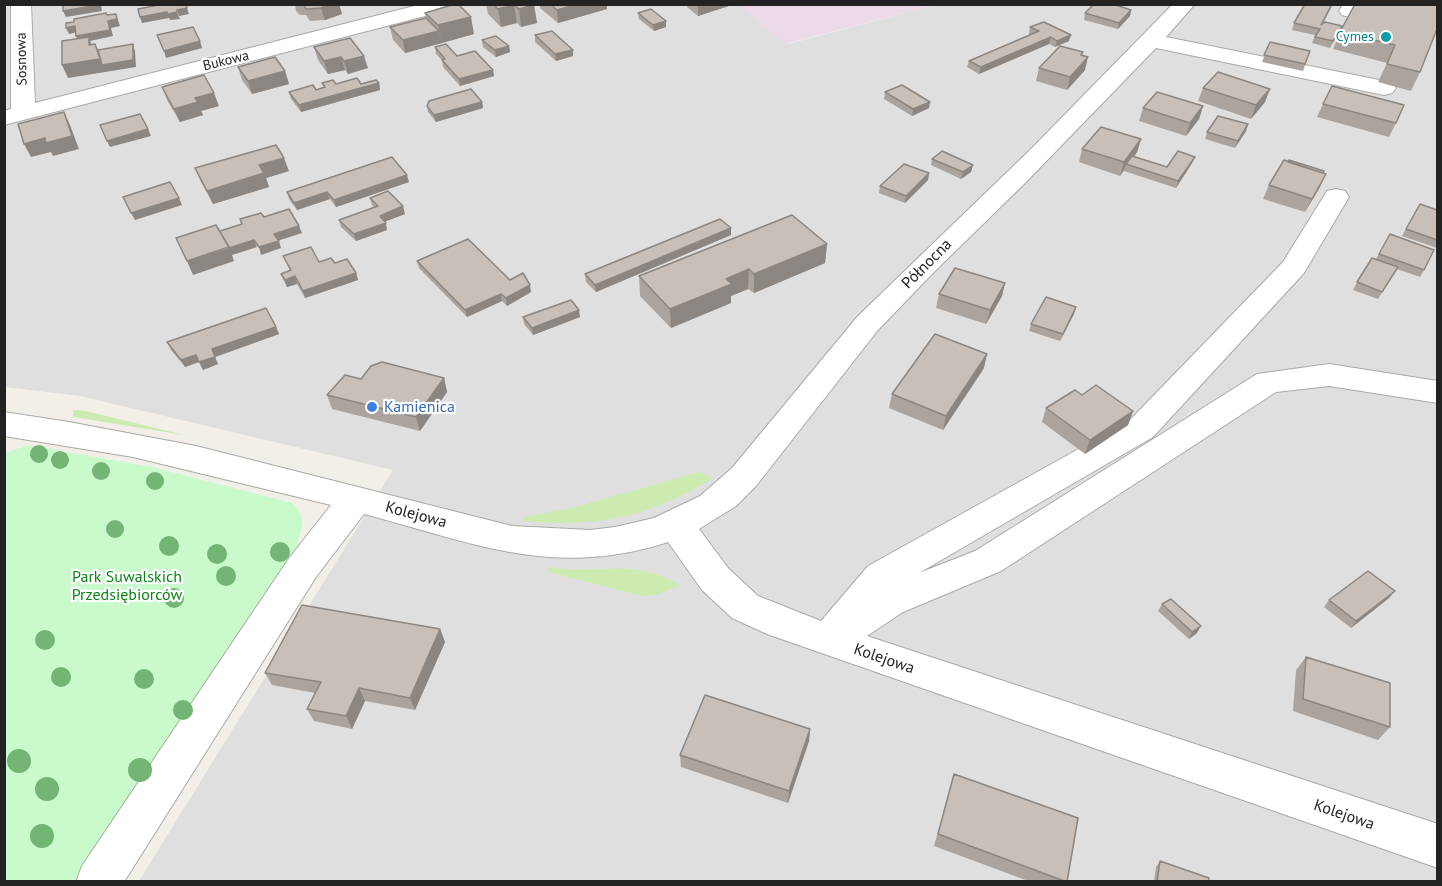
<!DOCTYPE html>
<html>
<head>
<meta charset="utf-8">
<style>
  body { margin:0 }
  #map { position:relative; width:1442px; height:886px; overflow:hidden; background:#f2efe9; font-family:"PT Sans",sans-serif }
  canvas { display:block }
  .frame { position:absolute; inset:0; border:6px solid #222; pointer-events:none }
</style>
</head>
<body>
<div id="map">
<canvas width="1442" height="886"></canvas>
<div class="frame"></div>
</div>
<script>
const ctx = document.querySelector('canvas').getContext('2d');
ctx.lineJoin = 'round';
function paint(path, color) { ctx.fillStyle = color; ctx.fill(path, 'evenodd'); }
function trace(path, color, width, dash) { ctx.strokeStyle = color; ctx.lineWidth = width; ctx.lineCap = dash ? 'butt' : 'round'; ctx.setLineDash(dash || []); ctx.stroke(path); }
function write(font, color, halo, rows, align = 'center') {
  ctx.font = font + ' "PT Sans",sans-serif'; ctx.lineWidth = 4.5; ctx.setLineDash([]); ctx.textBaseline = 'middle'; ctx.strokeStyle = halo; ctx.fillStyle = color; for (const [text, x, y, turn = 0] of rows) {
    ctx.save(); ctx.translate(x, y); ctx.rotate((+turn || 0) * Math.PI / 180); ctx.textAlign = isNaN(turn) ? turn : align; if (halo) ctx.strokeText(text, 0, 0); ctx.fillText(text, 0, 0); ctx.restore();
  }
}
paint(new Path2D(`
  M743,4L788,44L935,5H1437V881H139L393,470L80,396L5,387L4,5Z`), '#e0dfdf');
paint(new Path2D(`
  M740,5H935L785,44Z`), '#ebdbe8');
paint(new Path2D(`
  M73,410L86,411L184,435L73,417Z
  M699,472L713,478C648,517 599,528 523,521V518L528,516L567,509Z
  M550,567C601,576 629,556 680,585L657,595L641,596L548,572Z`), '#cdebb0');
paint(new Path2D(`
  M27,445L152,467L292,503C312,517 297,546 289,562L78,881H5L4,454Z`), '#c8facc');
const minor = new Path2D(`
  M11,4H31L35,103L422,4H459L456,8L4,125V111L11,109Z
  M1173,4H1195L1166,37L1384,81L1392,83L1396,88L1392,93L1384,95L1156,48L1026,182L933,273L878,330L756,486L736,506L699,529L728,568L758,596L821,621L868,566L1129,421L1283,262L1327,191L1336,189L1345,191L1349,197L1304,273L1153,437L919,573L975,551L1257,374L1329,364L1438,381V403L1329,386L1276,392L1001,571L903,612L867,636L1438,824V868L767,634L732,618L702,590L668,542C554,579 474,543 364,514L316,577L124,882H76L82,866L290,557L331,505L133,457L4,436V412L69,422L196,446L512,526L590,530L615,527L654,518L700,496L732,468L858,316L1030,150Z
  M1343,4H1364L1356,15L1349,17L1342,15L1339,11Z`);
trace(minor, '#a9a9a9', 2);
paint(minor, '#fff');
ctx.fillStyle = '#74b475';
for (const [x, y, r] of [
  [39,454,9],
  [60,460,9],
  [101,471,9],
  [155,481,9],
  [115,529,9],
  [169,546,10],
  [280,552,10],
  [217,554,10],
  [226,576,10],
  [174,598,10],
  [45,640,10],
  [61,677,10],
  [144,679,10],
  [183,710,10],
  [19,761,12],
  [140,770,12],
  [47,789,12],
  [42,836,12]
]) { ctx.beginPath(); ctx.arc(x, y, r, 0, 2 * Math.PI); ctx.fill(); }
paint(new Path2D(`
  M295,4H339L342,14L325,20L310,21L306,15H300L296,11Z
  M486,4H534L537,23L521,27L517,23L501,27L488,14Z
  M540,4H607V9L558,23L540,8Z
  M687,4H735L698,16L687,7Z
  M1333,4L1323,24L1339,33L1330,48L1312,43L1315,35L1292,30L1294,23Z
  M1368,5L1420,72L1411,91L1378,82L1387,63L1333,49L1340,32Z
  M1131,10L1130,16L1118,29L1084,20L1085,13Z
  M425,13L474,34L405,53L393,40L390,27L426,18Z
  M638,13L666,21V27L654,31L639,19Z
  M1030,27L1069,41L1055,47L1049,44L979,74L967,67L969,61L1031,35L1029,34Z
  M535,35L573,50V56L556,61L535,42Z
  M350,38L368,68L348,74L345,70L328,74L318,60L314,47Z
  M482,40L509,46L510,52L496,57L483,47Z
  M1270,42L1310,51L1303,71L1262,62Z
  M435,47L493,70L494,76L460,86L443,67L442,60L436,54Z
  M1083,52L1082,55L1085,70L1067,90L1036,81L1039,68Z
  M238,67L285,71L289,84L252,94L242,80Z
  M322,83L361,84L379,83L380,90L301,112L291,99L289,92L316,90L324,87Z
  M162,87L219,106L201,111L203,115L180,122L167,100Z
  M1203,88L1265,102L1251,119L1198,101Z
  M885,92L929,108L912,116L884,99Z
  M482,102L483,108L436,122L428,112L427,106Z
  M1323,104L1396,123L1389,137L1317,117Z
  M1203,106L1199,119L1186,136L1139,121L1143,108Z
  M1246,131L1235,148L1205,139L1207,132Z
  M1141,139L1137,152L1134,157L1167,167L1195,157L1192,163L1176,188L1124,171V170L1120,176L1079,162L1082,149Z
  M932,159L973,165L971,172L961,179L931,165Z
  M195,168L289,171L266,178L269,187L213,204L201,182Z
  M929,173L928,180L905,203L879,193L880,186Z
  M409,182L336,207L330,199L297,210L289,199L287,192Z
  M1269,185L1320,187L1305,212L1263,199Z
  M370,198L405,214L384,222L387,230L356,241L341,227L339,220L374,208L372,205Z
  M1420,204L1437,210V248L1402,236Z
  M731,228V235L596,292L586,282L585,274Z
  M1390,234L1424,270L1420,277L1397,269L1378,299L1353,290L1357,282L1376,259Z
  M827,244L825,263L754,293L748,289L731,296V303L671,328L640,296L639,276Z
  M283,256L335,263L356,273L358,280L305,298L297,284L287,287L284,281L281,274L290,271Z
  M417,261L510,280L531,292L507,306L502,301L467,317L419,268Z
  M1005,283L1002,296L986,324L936,308L939,294Z
  M1074,314L1060,341L1029,331L1031,324Z
  M523,317H580L533,335L524,324Z
  M276,327L279,334L215,357L218,364L203,370L199,362L185,367L171,350L167,342Z
  M984,368L943,430L889,408L892,394Z
  M444,378L447,392L420,431L332,409L327,395Z
  M1082,395L1133,411L1128,425L1085,454L1042,422L1046,408Z
  M1395,591L1389,598L1351,628L1324,607L1329,600Z
  M1162,604L1197,633L1189,639L1158,611Z
  M440,629L445,642L415,710L365,701L352,729L314,721L307,709L315,693L272,685L265,673Z
  M1306,657L1390,727L1378,740L1293,711L1296,670Z
  M810,729L809,741L788,803L681,767L680,755Z
  M954,774L1067,882H1031L934,846Z
  M1160,861L1209,882H1154L1156,867Z`), '#aba49e');
paint(new Path2D(`
  M99,4H101L102,11L66,17L63,11Z
  M330,4H339L342,14L325,20L321,8Z
  M578,4H607V9L558,23L557,10Z
  M698,4H735L698,16Z
  M514,5L517,23L501,27L498,9Z
  M534,5L537,23L521,27L519,9Z
  M187,8L189,14L179,16L177,10Z
  M1131,10L1130,16L1118,29L1119,23Z
  M167,12H177L180,19L170,20L169,18L142,23L140,17Z
  M116,14L120,26L111,28L113,36L90,41L94,49L89,45L79,43L76,36L109,21Z
  M471,17L474,34L442,43L438,25Z
  M666,21V27L654,31L653,25Z
  M75,26L78,32L69,34L66,28Z
  M439,31L442,43L405,53L403,40Z
  M1071,35L1069,41L1055,47L1057,41Z
  M1051,37L1049,44L979,74L981,67Z
  M200,41L202,48L166,58L164,51Z
  M95,44L101,56L133,44L135,51L136,67L68,78L62,65Z
  M509,46L510,52L496,57L495,50Z
  M573,50V56L556,61L555,54Z
  M364,56L368,68L348,74L344,61Z
  M341,57L345,70L328,74L324,61Z
  M1088,57L1085,70L1067,90L1070,77Z
  M493,70L494,76L460,86L459,79Z
  M285,71L289,84L252,94L248,81Z
  M379,83L380,90L301,112L299,105Z
  M1270,89L1265,102L1251,119L1256,105Z
  M214,93L219,106L201,111L203,115L180,122L174,109L195,98Z
  M482,102L483,108L436,122L434,115Z
  M930,102L929,108L912,116L913,109Z
  M1203,106L1199,119L1186,136L1190,123Z
  M64,112L70,125L79,149L53,156L51,152L31,157L24,144Z
  M1248,124L1246,131L1235,148L1238,141Z
  M148,129L151,136L110,147L107,141Z
  M1141,139L1137,152L1128,165L1126,164L1124,170L1120,176L1124,162Z
  M1195,157L1192,163L1176,188L1178,181Z
  M284,158L289,171L266,178L269,187L213,204L207,191L259,165Z
  M973,165L971,172L961,179L963,172Z
  M929,173L928,180L905,203L906,196Z
  M1326,174L1320,187L1305,212L1312,199Z
  M407,175L409,182L336,207L334,200Z
  M327,192L330,199L297,210L294,203Z
  M179,198L182,205L135,220L131,213Z
  M403,206L405,214L381,223L380,216Z
  M386,223L387,230L356,241L354,234Z
  M299,226L302,233L277,241L274,234Z
  M731,228V235L596,292L595,285Z
  M254,240L257,247L232,255L234,261L193,275L187,261Z
  M279,241L281,248L261,255L259,247Z
  M827,244L825,263L754,293V274Z
  M749,269L748,289L731,296V303L671,328L670,309L726,279Z
  M356,273L358,280L305,298L303,291Z
  M295,276L297,284L287,287L285,280Z
  M1005,283L1002,296L986,324L990,310Z
  M530,285L531,292L507,306L506,298Z
  M501,294L502,301L467,317L465,310Z
  M1076,307L1074,314L1060,341L1063,334Z
  M579,310L580,317L533,335L532,328Z
  M276,327L279,334L215,357L218,364L203,370L199,362L212,349Z
  M987,354L984,368L943,430L946,416Z
  M196,355L199,362L185,367L181,360Z
  M444,378L447,392L420,431L416,417Z
  M1133,411L1128,425L1085,454L1090,440Z
  M1395,591L1389,598L1351,628L1356,621Z
  M1201,626L1197,633L1189,639L1192,632Z
  M440,629L445,642L415,710L410,698Z
  M359,688L365,701L352,729L346,716Z
  M810,729L809,741L788,803L789,791Z`), '#8b8681');
const building = new Path2D(`
  M63,4H99V5L63,11Z
  M164,4H186L187,8L177,10V12L168,14L167,12L140,17L138,9Z
  M303,4H330L321,8L306,9Z
  M455,4H458L471,17L438,25L425,13Z
  M493,4H534V5L519,9L514,5L498,9Z
  M550,4H578L557,10Z
  M1094,4H1113L1131,10L1119,23L1085,13Z
  M1305,4H1332L1321,25L1325,22L1342,26L1333,41L1315,37L1320,29L1294,23Z
  M1355,4H1437V29L1420,72L1387,64L1395,45L1340,32Z
  M651,9L666,21L653,25L638,13Z
  M106,13L107,15L116,14L117,19L108,21L110,30L76,36L75,26L66,28V23L74,22V19Z
  M426,18L439,31L403,40L390,27Z
  M1044,22L1071,35L1057,41L1051,37L981,67L969,61L1039,31L1030,27Z
  M193,27L200,41L164,51L157,35Z
  M552,31L573,50L555,54L535,35Z
  M496,36L509,46L495,50L482,40Z
  M89,37V45L95,44L100,59L62,65V41Z
  M350,38L364,56L344,61L341,57L324,61L314,47Z
  M1270,42L1310,51L1305,64L1264,55Z
  M133,44V60L102,65L98,50Z
  M446,44L457,56L475,51L493,70L459,79L442,60L445,59L435,47Z
  M1060,46L1083,52L1081,55L1088,57L1070,77L1039,68Z
  M275,57L285,71L248,81L238,67Z
  M1218,72L1270,89L1256,105L1203,88Z
  M204,75L214,93L195,98L198,102L174,109L162,87Z
  M357,78L361,84L376,80L379,83L299,105L289,92L313,85L316,90L325,87L322,83L333,80L336,84Z
  M902,85L930,102L913,109L885,92Z
  M1332,86L1404,105L1396,123L1323,104Z
  M471,89L482,102L434,115L427,106L429,101Z
  M1157,92L1203,106L1190,123L1143,108Z
  M64,112L72,136L46,143L45,138L24,144L18,124Z
  M140,114L148,129L107,141L100,125Z
  M1218,116L1248,124L1238,141L1207,132Z
  M1101,127L1141,139L1124,162L1082,149Z
  M276,145L284,158L259,165L264,173L207,191L195,168Z
  M942,151L973,165L963,172L932,159Z
  M1178,151L1195,157L1178,181L1126,164L1132,156L1167,167Z
  M392,157L407,175L334,200L327,192L294,203L287,192Z
  M1284,160L1326,174L1312,199L1269,185Z
  M1289,160L1324,171L1323,173L1288,162Z
  M904,164L929,173L906,196L880,186Z
  M170,182L179,198L131,213L123,197Z
  M388,191L403,206L380,216L386,223L354,234L339,220L378,206L370,198Z
  M1420,204L1437,210V240L1406,229Z
  M289,209L299,226L274,234L279,241L259,247L254,240L229,248L220,231L242,224L240,219L261,213L264,217Z
  M792,215L827,244L754,274L749,269L726,279L732,284L670,309L639,276Z
  M720,219L731,228L595,285L585,274Z
  M216,225L229,247L187,261L176,238Z
  M1390,234L1434,250L1424,270L1379,254Z
  M468,239L510,280L523,273L530,285L506,298L501,294L465,310L417,261Z
  M311,247L319,262L331,258L335,263L347,259L356,273L303,291L295,276L285,280L281,274L291,270L283,256Z
  M1372,258L1398,267L1382,292L1357,282Z
  M955,268L1005,283L990,310L939,294Z
  M1046,297L1076,307L1063,334L1031,324Z
  M571,300L579,310L532,328L523,317Z
  M266,308L276,327L212,349L215,357L199,362L196,355L181,360L167,342Z
  M935,334L987,354L946,416L892,394Z
  M382,362L444,378L416,417L327,395L345,375L361,379L371,366Z
  M1096,385L1133,411L1090,440L1046,408L1075,390L1082,395Z
  M1368,571L1395,591L1356,621L1329,600Z
  M1171,599L1201,626L1192,632L1162,604Z
  M302,605L440,629L410,698L359,688L346,716L307,709L321,682L265,673Z
  M1306,657L1390,683V727L1303,699Z
  M705,695L810,729L789,791L680,755Z
  M954,774L1078,818L1067,882L938,834Z
  M1160,861L1209,878V882H1157Z`);
paint(building, '#c7bfb8');
trace(building, '#8b8681', 1.5);
for (const [x, y, r, color] of [
  [1386,37,6,"#0f9aa8"],
  [372,407,6,"#3f7fe0"]
]) { const dot = new Path2D(); dot.arc(x, y, r, 0, 2 * Math.PI); ctx.fillStyle = color; ctx.fill(dot); trace(dot, '#fff', 2); }
write('14px', '#0d838f', '#fff', [
  ["Cymes",1374,37]
], 'right');
write('14px', '#222', '#fff', [
  ["Sosnowa",22,59,-91],
  ["Bukowa",226,61,-14]
]);
write('16px', '#222', '#fff', [
  ["Północna",927,264,-45],
  ["Kolejowa",416,515,15],
  ["Kolejowa",884,659,19],
  ["Kolejowa",1344,815,19]
]);
write('16px', '#366cbe', '#fff', [
  ["Kamienica",384,407]
], 'left');
write('16px', '#0c8416', '#fff', [
  ["Park Suwalskich",127,577],
  ["Przedsiębiorców",127,595]
]);
</script>
</body>
</html>
